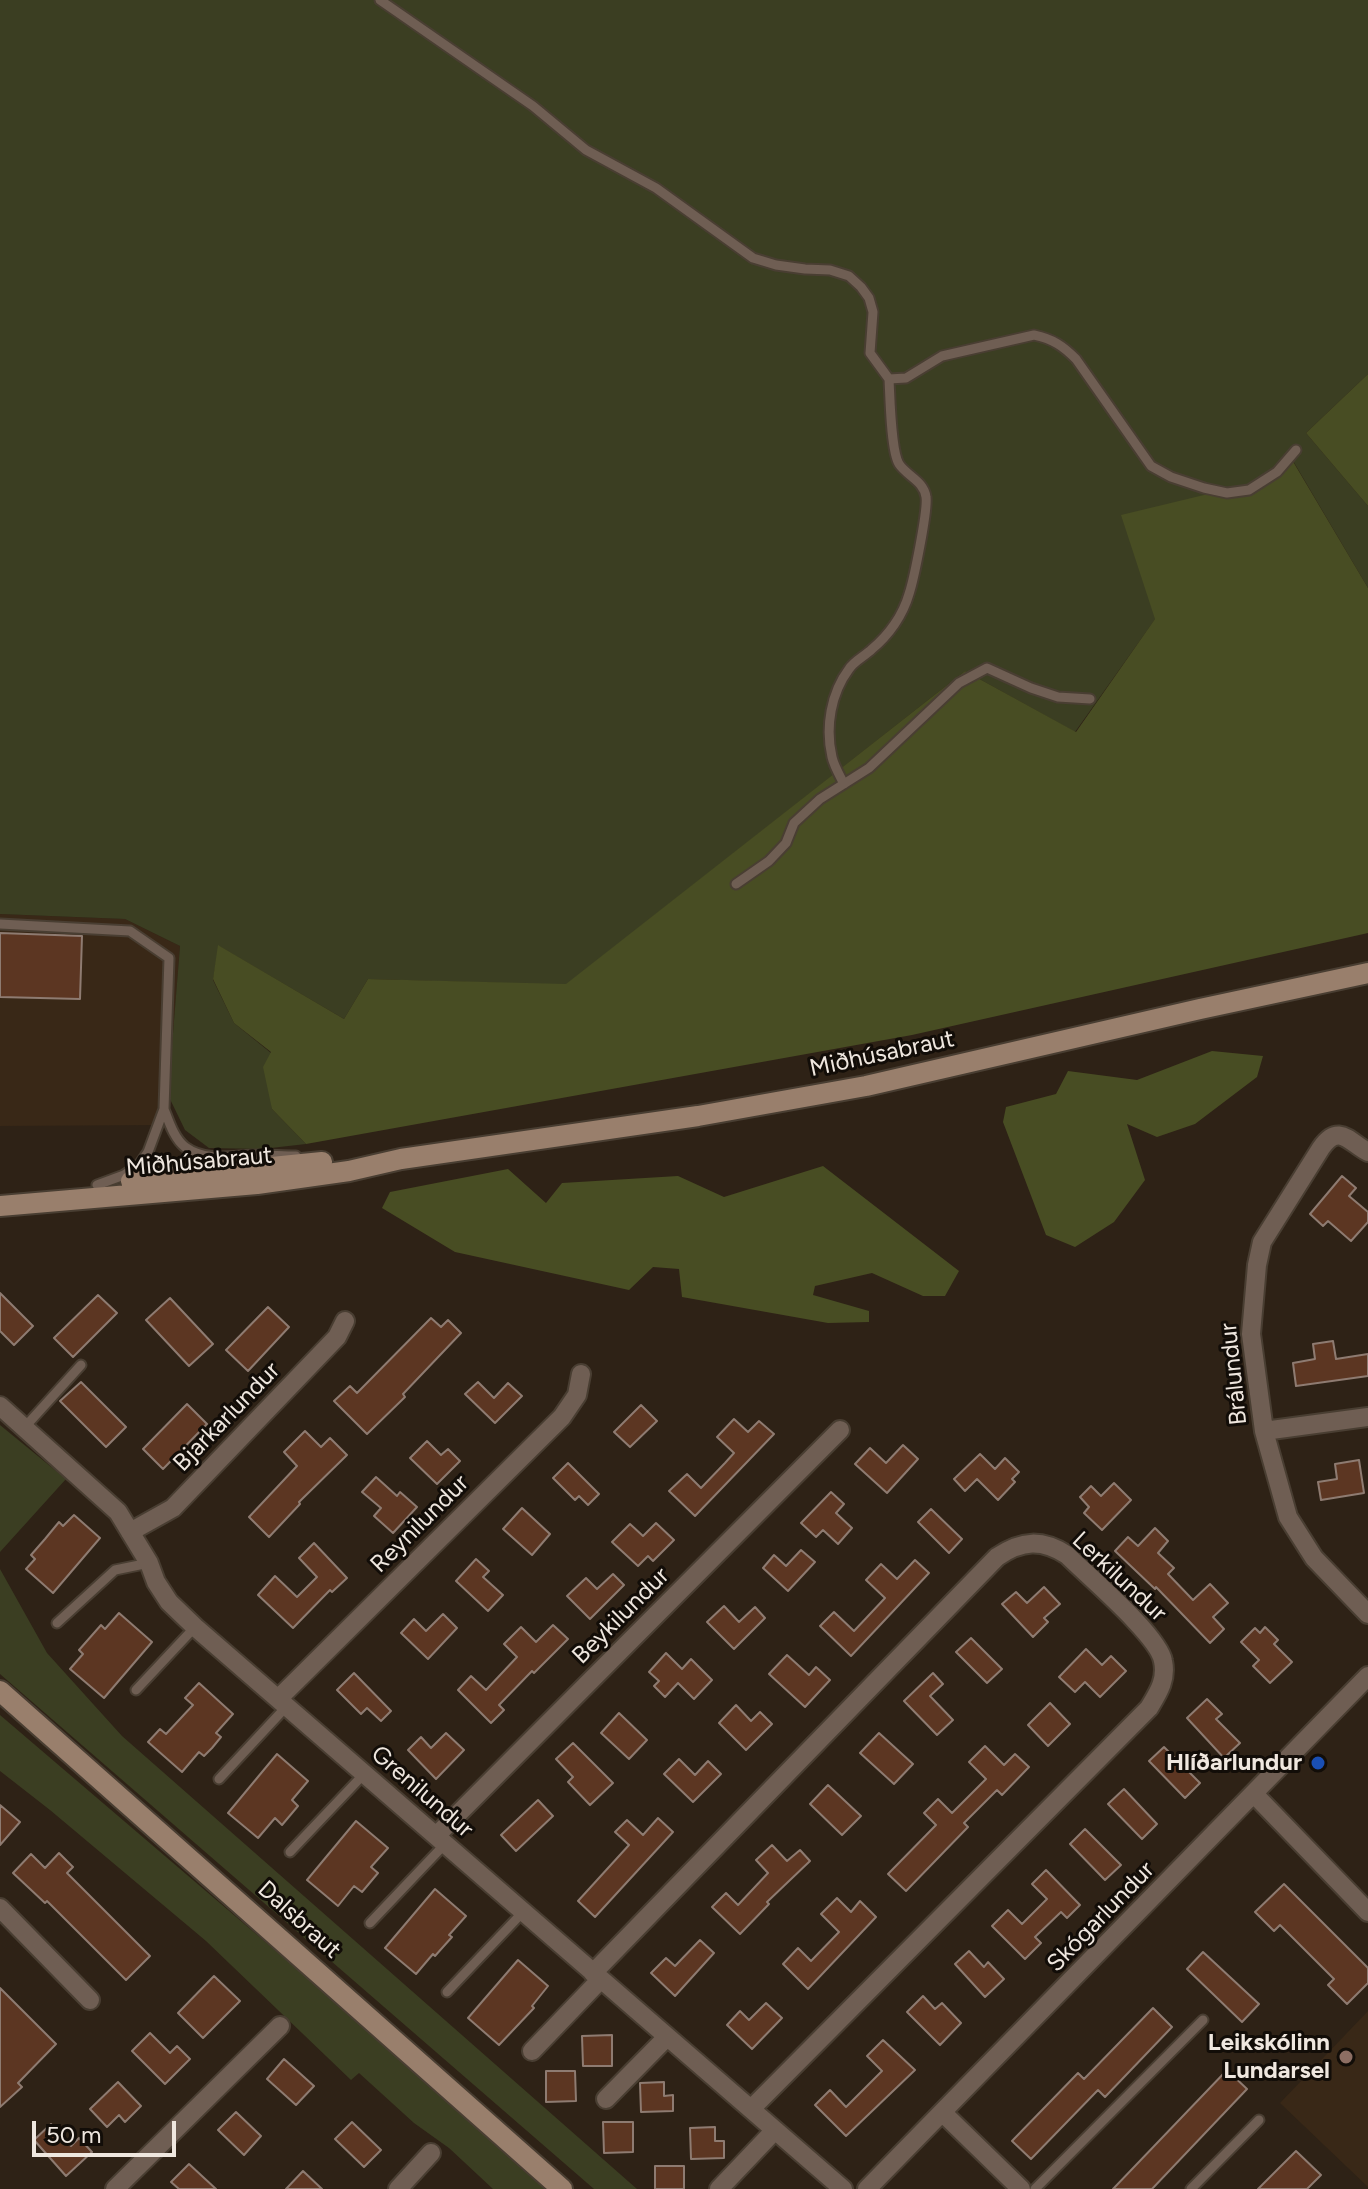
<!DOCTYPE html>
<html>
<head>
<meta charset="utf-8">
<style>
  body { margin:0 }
  #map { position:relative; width:1368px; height:2189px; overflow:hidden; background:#2e2216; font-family:Figtree,sans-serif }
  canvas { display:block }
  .scale { position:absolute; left:32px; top:2121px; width:144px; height:36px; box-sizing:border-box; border:4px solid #efe7df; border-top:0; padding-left:10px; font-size:24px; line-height:28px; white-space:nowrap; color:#efe7df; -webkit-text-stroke:6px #120d08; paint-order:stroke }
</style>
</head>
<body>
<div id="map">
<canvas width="1368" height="2189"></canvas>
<div class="scale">50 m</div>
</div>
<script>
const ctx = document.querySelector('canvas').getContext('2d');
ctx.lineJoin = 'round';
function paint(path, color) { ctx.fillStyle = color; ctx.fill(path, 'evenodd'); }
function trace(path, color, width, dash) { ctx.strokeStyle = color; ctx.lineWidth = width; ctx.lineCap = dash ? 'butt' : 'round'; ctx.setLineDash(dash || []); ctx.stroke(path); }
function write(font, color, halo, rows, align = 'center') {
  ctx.font = font + ' Figtree,sans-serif'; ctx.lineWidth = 6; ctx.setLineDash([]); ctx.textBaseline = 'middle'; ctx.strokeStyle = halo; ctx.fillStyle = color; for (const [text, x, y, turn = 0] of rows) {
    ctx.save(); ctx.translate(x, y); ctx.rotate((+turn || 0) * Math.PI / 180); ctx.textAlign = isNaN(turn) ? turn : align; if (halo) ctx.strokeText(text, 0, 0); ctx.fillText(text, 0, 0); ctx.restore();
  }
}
paint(new Path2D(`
  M0,914L125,919L180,946L166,1125L0,1126Z
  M1368,2011V2187L1280,2103Z`), '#392817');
paint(new Path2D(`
  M0,0H1368V374L1306,433L1368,506V588L1289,454L1156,618L1075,732L965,671L566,985L368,979L344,1019L219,946L213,980L234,1023L271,1053L272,1109L306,1144L262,1149L209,1148L185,1130L168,1095L180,946L125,919L0,914Z
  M0,1425L66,1479L0,1552Z
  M0,1569L47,1653L122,1736L637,2189H594L0,1674Z
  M0,1715L331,1998L550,2189H493L449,2148L414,2123L359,2073L351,2080L206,1941L50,1810L0,1771Z`), '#3b3e22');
paint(new Path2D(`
  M1368,374V506L1306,433Z
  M1288,453L1368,588V933L912,1035L306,1144L272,1109L263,1067L271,1052L234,1023L213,979L218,945L344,1019L368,979L566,984L965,671L1076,732L1155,619L1121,515L1262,481Z
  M1212,1051L1263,1056L1257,1077L1195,1124L1157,1137L1127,1124L1145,1180L1114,1222L1075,1247L1046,1235L1003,1122L1006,1107L1056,1094L1068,1071L1137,1080Z
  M823,1166L959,1271L945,1296H923L872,1273L815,1286L813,1295L869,1311V1322L828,1323L682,1297L679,1269L653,1267L629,1290L455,1252L382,1208L390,1192L508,1169L546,1203L562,1183L678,1176L724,1197Z`), '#484d23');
const building = new Path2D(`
  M0,933L82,936L80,999L0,997Z
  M1342,1176L1356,1188L1349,1196L1368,1212V1222L1351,1241L1328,1221L1323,1226L1310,1214Z
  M0,1293L33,1326L14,1345L0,1331Z
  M98,1295L117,1313L73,1357L54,1338Z
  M170,1298L213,1344L189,1366L146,1320Z
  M268,1307L289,1327L248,1371L226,1350Z
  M431,1318L441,1327L448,1320L461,1333L403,1394L405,1397L367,1434L334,1401L350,1386L357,1393Z
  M1333,1341L1336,1359L1368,1354V1376L1296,1386L1293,1363L1315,1359L1313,1344Z
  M81,1382L126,1427L106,1447L60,1401Z
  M478,1382L494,1398L508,1383L522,1396L495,1423L465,1394Z
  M187,1404L207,1424L163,1469L143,1449Z
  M641,1405L657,1421L630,1447L614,1432Z
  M734,1419L748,1432L759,1421L774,1434L695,1516L669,1491L687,1474L701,1488L725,1463L734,1453L717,1437Z
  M305,1431L321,1447L330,1438L347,1455L299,1502L300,1504L269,1537L249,1517L297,1466L284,1452Z
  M427,1441L441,1455L448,1449L460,1461L437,1484L410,1458Z
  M903,1445L918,1459L887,1493L855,1464L870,1448L886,1463Z
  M980,1454L995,1469L1005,1458L1019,1472L1012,1479L1015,1482L998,1500L977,1479L965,1491L954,1479Z
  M1359,1460L1364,1493L1321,1500L1318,1482L1337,1479L1335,1464Z
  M568,1463L599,1494L588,1505L579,1496L575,1500L553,1478Z
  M376,1477L397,1496L400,1492L417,1507L393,1533L374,1516L381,1508L362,1492Z
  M1114,1483L1131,1500L1102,1530L1084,1513L1089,1507L1080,1497L1091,1486L1101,1496Z
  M831,1492L844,1504L836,1513L852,1528L838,1544L823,1530L816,1537L801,1523Z
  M522,1508L550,1534L532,1555L503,1529Z
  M931,1509L962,1539L949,1553L918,1522Z
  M74,1515L100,1538L53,1593L26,1569L35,1559L31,1555L45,1539L59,1522L63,1526Z
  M656,1523L674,1540L653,1561L648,1556L638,1566L612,1542L630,1524L643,1536Z
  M1155,1528L1168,1541L1158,1553L1174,1568L1168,1574L1193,1600L1210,1584L1228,1603L1213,1617L1224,1629L1210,1643L1156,1587L1155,1589L1115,1551L1128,1537L1138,1546Z
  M314,1543L347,1578L332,1592L330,1590L293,1628L258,1595L275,1576L297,1597L317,1577L299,1558Z
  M801,1550L815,1562L788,1591L763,1568L774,1555L786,1566Z
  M476,1559L489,1571L483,1577L503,1595L488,1611L456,1581Z
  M915,1560L929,1573L851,1656L820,1626L834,1612L854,1631L885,1598L866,1580L881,1564L897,1579Z
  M613,1574L624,1585L590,1619L567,1596L586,1578L597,1589Z
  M1044,1587L1060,1604L1044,1618L1048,1622L1033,1637L1002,1604L1016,1592L1027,1603Z
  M724,1606L739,1622L755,1607L765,1618L734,1649L707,1622Z
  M119,1613L152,1642L104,1698L70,1669L83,1654L79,1650L101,1625L105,1629Z
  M443,1614L457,1628L428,1659L401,1633L414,1619L426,1631Z
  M553,1625L568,1639L534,1673L532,1671L499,1705L504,1710L491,1723L458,1690L471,1676L486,1690L517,1657L504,1644L521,1627L536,1642Z
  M1265,1627L1278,1640L1274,1644L1292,1662L1270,1683L1253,1666L1259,1660L1241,1642L1255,1628L1260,1633Z
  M971,1638L1002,1669L987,1683L956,1652Z
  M1086,1649L1102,1665L1111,1656L1126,1671L1100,1697L1085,1682L1075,1692L1059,1677Z
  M666,1653L682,1669L691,1659L712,1680L694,1699L678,1683L665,1697L654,1686L659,1681L649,1672Z
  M787,1655L809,1675L816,1667L830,1680L805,1707L769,1674Z
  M354,1673L391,1711L381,1721L367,1708L361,1714L337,1690Z
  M933,1673L943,1684L930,1696L953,1720L937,1735L904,1701Z
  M199,1683L233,1714L216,1733L221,1737L212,1748L204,1756L199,1752L182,1772L148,1742L160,1729L166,1734L193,1705L185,1698Z
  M1207,1699L1222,1714L1216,1719L1240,1743L1224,1758L1187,1718Z
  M1050,1703L1070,1724L1048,1746L1028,1725Z
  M736,1705L751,1721L760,1712L772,1724L746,1750L719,1723Z
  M619,1713L647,1740L629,1759L601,1733Z
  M446,1733L464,1750L436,1779L408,1750L421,1737L431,1748Z
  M879,1733L913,1764L894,1784L860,1753Z
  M573,1743L613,1783L590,1805L568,1782L573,1777L556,1759Z
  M985,1746L1004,1765L1015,1754L1029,1767L1002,1795L997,1790L964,1823L968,1827L906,1891L888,1874L936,1825L924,1813L938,1799L952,1813L986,1779L969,1762Z
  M1164,1747L1200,1783L1185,1798L1149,1761Z
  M277,1754L308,1781L292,1800L298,1806L282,1825L275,1818L258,1838L228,1813Z
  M679,1759L695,1775L708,1761L721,1774L693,1802L664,1774Z
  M828,1785L861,1816L842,1835L810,1804Z
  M1124,1789L1157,1824L1142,1839L1108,1804Z
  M538,1800L553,1816L516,1851L501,1835Z
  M0,1805L20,1822L0,1845Z
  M658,1818L673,1832L595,1917L578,1901L629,1845L615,1832L627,1820L643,1835Z
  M356,1821L388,1848L371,1867L378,1873L362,1892L354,1886L338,1906L307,1880Z
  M1085,1829L1121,1865L1105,1880L1070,1844Z
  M772,1845L787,1861L800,1850L810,1861L767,1902L769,1904L740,1934L712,1907L726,1893L738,1905L768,1873L756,1860Z
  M59,1853L73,1867L67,1873L150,1956L126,1980L47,1901L45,1903L13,1873L31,1854L45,1868Z
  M1046,1870L1080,1905L1067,1918L1061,1912L1035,1937L1041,1943L1025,1959L992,1926L1008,1910L1022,1924L1047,1899L1032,1884Z
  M1284,1884L1368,1968V1983L1347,2004L1328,1985L1334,1979L1280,1925L1274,1931L1255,1912Z
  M435,1889L466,1916L449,1935L452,1937L443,1947L435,1956L433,1954L416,1974L385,1948Z
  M837,1898L851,1912L860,1901L876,1917L808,1989L783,1964L798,1948L811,1961L839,1932L821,1914Z
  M700,1940L714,1953L675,1996L651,1973L666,1958L675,1966Z
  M969,1951L984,1967L988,1962L1004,1979L985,1997L955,1964Z
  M1203,1952L1259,2004L1242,2022L1187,1969Z
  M518,1960L548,1986L532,2006L534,2008L499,2045L468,2018Z
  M214,1976L240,2001L203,2038L178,2013Z
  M0,1988L56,2044L18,2083L22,2087L0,2107Z
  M923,1996L935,2009L942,2003L961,2023L940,2045L907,2012Z
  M766,2003L782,2018L752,2049L727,2025L740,2011L749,2020Z
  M1153,2008L1172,2027L1105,2097L1098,2090L1031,2159L1012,2141L1078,2073L1084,2079Z
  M150,2033L170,2053L177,2046L190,2059L165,2084L132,2051Z
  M612,2035V2066H583L582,2036Z
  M883,2040L915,2070L846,2136L815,2105L830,2090L846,2107L882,2071L867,2056Z
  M284,2059L314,2086L296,2105L267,2079Z
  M1227,2070L1247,2089L1152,2189H1113Z
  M546,2071H575L576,2101L546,2102Z
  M118,2082L141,2106L125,2122L119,2115L107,2127L90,2109Z
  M664,2082V2096L673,2095V2111L641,2112L640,2083Z
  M236,2112L261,2136L244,2155L218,2130Z
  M352,2122L381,2150L364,2167L335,2139Z
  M603,2122H633V2152L604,2153Z
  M51,2124L71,2146L79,2138L92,2152L66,2176L34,2140Z
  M715,2127V2141H724V2158L691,2159L690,2128Z
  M1296,2151L1321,2175L1307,2189H1258Z
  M189,2164L216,2189H179L171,2182Z
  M655,2166H684V2189H655Z
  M303,2171L322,2189H286Z`);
paint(building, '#5c3622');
trace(building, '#8e7b71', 2);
const lane = new Path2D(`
  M380,0L533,106L586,150L656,188L753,258L776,265L805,269L830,270L849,276L861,287L869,298L873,312L870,353L889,379L906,378L942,356L1034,335C1053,339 1063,346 1076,359L1151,466L1171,477L1204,488L1227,493L1249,490L1277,472L1296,450
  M844,784C840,776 834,766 832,757C825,727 831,693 849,669C854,661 865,656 872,649C889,635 903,615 909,594C914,579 928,510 926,497C924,481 907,476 899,464C891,451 890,398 889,379
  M736,884L769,861L786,843L794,823L820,799L869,768L959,683L987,668L1031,688L1058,697L1090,699
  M0,924L130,931L169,958L164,1109L148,1152L139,1165L124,1175L97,1185
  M164,1109C169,1122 174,1138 185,1147C207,1163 234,1155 258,1155C271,1155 283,1156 296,1156
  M24,1428L81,1365
  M57,1623L115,1570L149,1563
  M136,1690L195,1627
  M219,1779L286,1707
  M290,1852L364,1774
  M370,1923L445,1844
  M447,1992L523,1912
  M1035,2189L1203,2020
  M1191,2189L1259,2120`);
const street = new Path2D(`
  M1368,1152C1350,1143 1339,1122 1321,1148L1262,1242L1257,1265L1251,1334L1264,1431L1288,1517L1314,1558L1368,1614
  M0,1406L118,1512L149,1563L156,1582L169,1602L195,1627L843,2189
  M1264,1431L1368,1417
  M130,1532L173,1508L337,1337L345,1321
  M278,1699L562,1417L577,1395L581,1374
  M1254,1794L1368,1912
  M436,1836L840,1430
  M0,1908L90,2000
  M593,1973L997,1557C1022,1540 1042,1539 1067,1555C1088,1576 1159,1636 1163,1661C1167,1680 1158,1693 1149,1708L751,2109
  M532,2051L601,1979
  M606,2099L667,2037
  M943,2113L1021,2189
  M115,2189L280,2026
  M398,2189L431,2153
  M719,2189L775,2130
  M867,2189L1368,1676`);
const secondary = new Path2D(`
  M131,1181L322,1162
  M0,1206L257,1184L349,1171L401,1159L698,1116L866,1086L1200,1009L1368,973
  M0,1691L562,2189`);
trace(lane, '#493e32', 13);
trace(street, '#493e32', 22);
trace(secondary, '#493e32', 24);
trace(lane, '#6f5e53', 9);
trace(street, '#6f5e53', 18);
trace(secondary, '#997f6c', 20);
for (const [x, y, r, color] of [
  [1318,1763,8,"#1a4fb4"],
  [1346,2057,8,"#8d6e63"]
]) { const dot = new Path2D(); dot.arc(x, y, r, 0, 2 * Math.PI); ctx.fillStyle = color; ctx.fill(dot); trace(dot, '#120d08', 3); }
write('24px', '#efe7df', '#120d08', [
  ["Miðhúsabraut",882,1054,-12],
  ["Miðhúsabraut",199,1162,-5],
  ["Brálundur",1234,1374,-96],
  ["Bjarkarlundur",227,1417,-46],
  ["Reynilundur",420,1524,-45],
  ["Lerkilundur",1119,1577,43],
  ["Beykilundur",621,1616,-45],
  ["Grenilundur",422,1792,41],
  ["Skógarlundur",1101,1917,-46],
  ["Dalsbraut",299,1920,42]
]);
write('bold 24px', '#efe7df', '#120d08', [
  ["Hlíðarlundur",1302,1763],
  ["Leikskólinn",1330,2043],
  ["Lundarsel",1330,2071]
], 'right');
</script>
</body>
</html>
